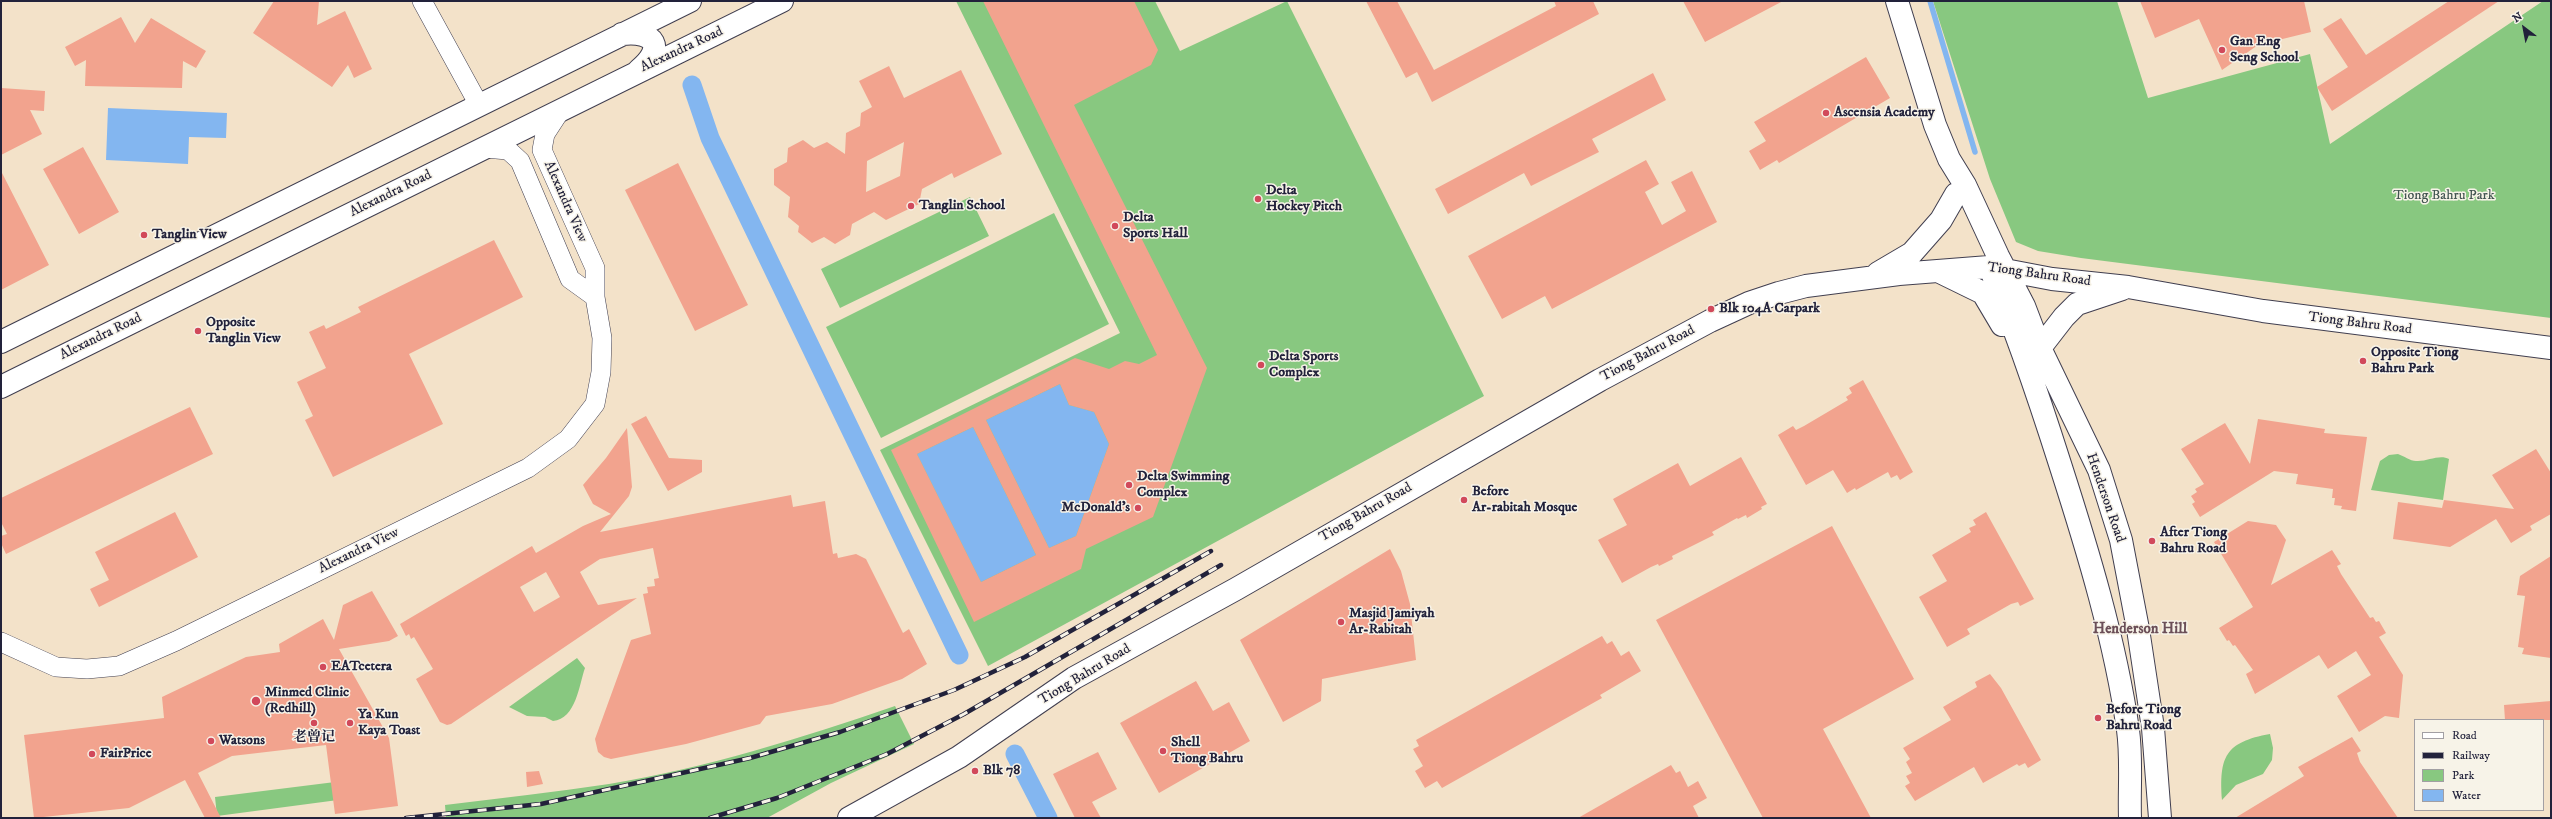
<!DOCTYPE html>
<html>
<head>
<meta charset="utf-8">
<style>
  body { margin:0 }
  #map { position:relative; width:2552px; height:819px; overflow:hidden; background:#f3e2c9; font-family:"IM FELL DW Pica",serif }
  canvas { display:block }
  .frame { position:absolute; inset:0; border:2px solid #22223b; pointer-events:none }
  .legend { position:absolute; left:2414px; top:719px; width:130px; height:92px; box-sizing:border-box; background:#f7f3e8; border:1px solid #a29fa3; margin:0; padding:5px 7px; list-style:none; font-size:12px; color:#22223b }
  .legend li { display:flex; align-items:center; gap:8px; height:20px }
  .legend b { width:20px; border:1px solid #a29fa3 }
  .north { position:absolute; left:2504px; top:8px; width:40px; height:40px; -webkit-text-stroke:3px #f7f3e8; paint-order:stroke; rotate:328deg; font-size:11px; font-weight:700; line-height:16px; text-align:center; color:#22223b }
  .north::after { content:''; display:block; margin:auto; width:14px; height:18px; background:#22223b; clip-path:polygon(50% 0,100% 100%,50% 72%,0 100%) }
</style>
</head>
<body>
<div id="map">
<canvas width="2552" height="819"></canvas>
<div class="frame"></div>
<ul class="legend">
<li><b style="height:5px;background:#fff"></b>Road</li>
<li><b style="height:5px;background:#22223b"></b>Railway</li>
<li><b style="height:11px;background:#88c880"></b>Park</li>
<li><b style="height:11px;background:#83b6f0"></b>Water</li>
</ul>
<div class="north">N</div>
</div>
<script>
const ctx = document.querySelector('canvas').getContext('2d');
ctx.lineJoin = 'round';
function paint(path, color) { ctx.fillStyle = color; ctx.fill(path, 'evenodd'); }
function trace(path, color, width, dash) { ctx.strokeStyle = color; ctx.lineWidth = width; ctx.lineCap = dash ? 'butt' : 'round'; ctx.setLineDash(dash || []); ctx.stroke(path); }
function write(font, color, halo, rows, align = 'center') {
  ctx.font = font + ' "IM FELL DW Pica","Noto Serif SC",serif'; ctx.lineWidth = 3; ctx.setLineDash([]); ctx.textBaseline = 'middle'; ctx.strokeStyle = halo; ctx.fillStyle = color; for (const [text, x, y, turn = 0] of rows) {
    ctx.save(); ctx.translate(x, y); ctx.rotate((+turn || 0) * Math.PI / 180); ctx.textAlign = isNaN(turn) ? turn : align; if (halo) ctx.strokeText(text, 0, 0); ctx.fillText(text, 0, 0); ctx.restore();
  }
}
paint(new Path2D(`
  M956,1H1155L1180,51L1287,1L1484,396L988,666L880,450L1120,333Z
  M1933,1H2117L2148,98L2310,54L2330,144L2543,1H2551V318L2081,258L2038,251L2016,242L1990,179Z
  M970,197L989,236L840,308L821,269Z
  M1054,213L1109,324L881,438L826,327Z
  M2398,454C2404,456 2410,461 2416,461C2427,462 2439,454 2449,459L2443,500L2371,490L2380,461L2389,455Z
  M577,658L585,668C579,685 576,719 553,721L545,717L527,716L509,707Z
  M895,706L914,744L831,783L767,818H446L445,805C500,798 555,792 609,784C707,768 801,738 895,706Z
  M2270,734L2273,748L2272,760L2263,774L2236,785L2222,800C2219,757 2225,742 2270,734Z
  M335,782L338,800L217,816L215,797Z`), '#88c880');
paint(new Path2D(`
  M108,108L227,113L226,138L189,137L188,164L106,160Z
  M1060,384L1069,405L1094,412L1109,444L1076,536L1049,548L986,420Z
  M973,427L1036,555L981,582L917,454Z`), '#83b6f0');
trace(new Path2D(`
  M1930,1L1975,152`), '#83b6f0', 5.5);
trace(new Path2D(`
  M692,85L710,138L959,655
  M1015,754L1048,818`), '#83b6f0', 19);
paint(new Path2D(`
  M274,1H319L317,25L345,11L372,69L354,78L348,65L332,87L253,33Z
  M983,1H1134L1158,50L1151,65L1074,105L1207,368L1153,517L1086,549L1081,569L974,622L891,450L1075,358L1109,369L1125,361L1139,364L1157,355ZM1060,384L1069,405L1094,412L1109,444L1076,536L1049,548L986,420ZM973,427L1036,555L981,582L917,454Z
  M1366,1H1397L1434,70L1556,6L1554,1H1593L1599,14L1432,102L1417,72L1406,78Z
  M1683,1H1783L1705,42Z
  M2140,1H2304L2311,32L2258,45L2222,70L2199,19L2155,38Z
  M2449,1H2499L2332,111L2317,87L2348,67L2323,29L2341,18L2366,55Z
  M121,17L135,43L151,18L206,51L196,68L183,61L182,88L85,86L86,60L75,66L65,47Z
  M1866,57L1890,98L1779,163L1777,160L1760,170L1749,151L1766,141L1754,122Z
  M889,66L904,98L961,70L1002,154L954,178L952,173L922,189L919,204L886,220L874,212L852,224L850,235L835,244L824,237L812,243L798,232L799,226L788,217L790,197L774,185V169L787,162L788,148L803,140L814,148L827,142L845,154L846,133L860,126L861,113L872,107L859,81ZM904,142L900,176L866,192L867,161Z
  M1653,73L1666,100L1592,139L1599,152L1531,186L1524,173L1448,214L1435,189Z
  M1,88L45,91L44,111L30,110L42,134L1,155Z
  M83,147L119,212L79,234L43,169Z
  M1646,160L1659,184L1645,192L1662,225L1686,211L1671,182L1692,171L1717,222L1552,309L1545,296L1502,319L1468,256Z
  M678,163L748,305L695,331L625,190Z
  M1,171L49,265L1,290Z
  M494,240L523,297L409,354L443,424L333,477L305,420L313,416L297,382L326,368L309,332L324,325L326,329L361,312L358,307Z
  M1863,380L1913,472L1900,480L1897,475L1891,478L1888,472L1856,490L1855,488L1847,493L1833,470L1806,485L1778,435L1793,426L1796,430L1804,426L1848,400L1846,397L1852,393L1849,388Z
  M190,407L213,454L6,554L1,543V536L7,534L1,522V498Z
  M646,416L669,458L702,460V472L668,491L631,424Z
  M2258,419L2325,429L2324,433L2367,437L2356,511L2341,509L2342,506L2334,505L2335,498H2332L2333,489L2296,484L2298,474L2274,471L2200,517L2192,504L2195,502L2191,496L2197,492L2195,489L2204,484L2181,449L2225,423L2250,464Z
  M627,428L632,487L629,496L600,532L791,495L793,507L825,501L833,554L837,553L838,558L856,554L866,559L903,633L909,629L927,664L902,679L832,704L766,716L760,724L686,744L611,759L604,757L598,752L595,739L631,640L651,634L643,594L648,593L647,587L655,586L654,579L659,578L653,548L600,559L580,572L598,605L637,598L451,724L447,725L440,722L416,679L433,669L414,637L411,639L409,634L406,636L400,624L532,546L536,553L583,526L611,514L593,504L583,485L606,458ZM546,572L560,597L534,612L520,587Z
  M2536,449L2551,473V514L2530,526L2532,530L2511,543L2496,519L2450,547L2393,539L2398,502L2442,508L2444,500L2514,509L2492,475Z
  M1741,457L1767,504L1761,507L1762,509L1747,518L1746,515L1738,519L1737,518L1712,532L1714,535L1672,556L1673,559L1659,566L1658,564L1651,567L1622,583L1598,540L1627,525L1613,499L1678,463L1690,486Z
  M175,512L198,557L99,607L90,589L109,580L95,552Z
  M1986,512L2034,599L2020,606L2018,602L2011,604L1967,629L1970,634L1947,647L1919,597L1947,581L1932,555L1971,532L1969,528L1976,525L1973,520Z
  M2248,521L2276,525L2286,540L2271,585L2332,550L2341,564L2337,566L2341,574L2370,618L2373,617L2376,622L2379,621L2386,633L2379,637L2403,675L2399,718L2385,716L2359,732L2337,696L2371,675L2356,651L2328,669L2319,655L2255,694L2246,674L2253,670L2235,645L2233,646L2229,640L2227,641L2219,628L2253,607L2214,542Z
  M1832,526L1914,679L1823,729L1871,818H1763L1656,620Z
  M1390,549L1401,571L1410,604L1416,660L1322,679L1321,701L1283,722L1240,640Z
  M2551,556V658L2522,654L2524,648L2518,647L2525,596L2517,595L2520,576Z
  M372,591L398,636L389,641L339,649L389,738L398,806L335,814L326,745L232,756L198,773L221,818H205L185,780L129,808L34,818L24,735L164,718L162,697L246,657L280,652L279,644L323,619L334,640L343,605Z
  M1602,636L1607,644L1612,641L1621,656L1629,651L1641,671L1600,695L1602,698L1442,788L1437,781L1425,788L1415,771L1423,766L1413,749L1419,746L1416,740Z
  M1990,674L2001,688L2041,760L2028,768L2025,763L2019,766L2017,764L1983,783L1974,767L1915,801L1905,786L1910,783L1906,776L1912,773L1906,762L1910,759L1903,748L1951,720L1943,707L1977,687L1975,682Z
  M1196,681L1213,711L1229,702L1250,741L1159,793L1120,723Z
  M2551,701V720H2505L2504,705Z
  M2352,737L2361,751L2357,753L2360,762L2398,818H2235L2304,776L2298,767Z
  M1098,752L1117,789L1092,802L1101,818H1075L1053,774Z
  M1671,765L1676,773L1680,771L1688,787L1698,781L1707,798L1693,806L1699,818H1578Z
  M539,771L543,784L527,787L526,772Z`), '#f2a38e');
const minor = new Path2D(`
  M422,1L479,105
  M484,148L508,150L520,161L570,279L595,297
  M1,642L56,667L87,669L119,666L176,641L528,468L568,439L595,404L601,372L602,338L595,297V268L542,150L545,134L560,111`);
const secondary = new Path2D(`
  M1897,1L1935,125L1949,159L1965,185L1998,256L2024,306L2040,348L2099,470L2121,540L2138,629L2153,728L2160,818
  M1990,268C2017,332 2039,398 2060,464C2088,551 2115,640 2128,730C2132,759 2129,789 2130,818
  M1938,271L1983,293L2002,325
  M1878,273L1912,253L1941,220L1956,194
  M2040,348L2064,317L2077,304L2122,289
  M849,818L959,757L1074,678L1236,589L1600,380L1710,321L1749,303L1779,293L1806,286L1899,274L1989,267L2052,279L2128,287L2263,311L2551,348`);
const primary = new Path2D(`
  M622,34C655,30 666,48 639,70
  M1,342L690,1
  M1,387L782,1`);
trace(minor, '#413f50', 20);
trace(secondary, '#413f50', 24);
trace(primary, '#413f50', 24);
trace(minor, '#fff', 19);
trace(secondary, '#fff', 22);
trace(primary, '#fff', 22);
const rail = new Path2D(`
  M406,818L541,804L750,758L840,732L954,690L1025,657L1211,551
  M710,818L777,798L887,754L964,714L1221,565`);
trace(rail, '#22223b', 4.5);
trace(rail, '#f7f3e8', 3, [9]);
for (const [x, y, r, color] of [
  [2222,50,4,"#d1495b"],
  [1826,113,4,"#d1495b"],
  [1258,199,4,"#d1495b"],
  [911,206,4,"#d1495b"],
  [1115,226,4,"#d1495b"],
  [144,235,4,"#d1495b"],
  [1711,309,4,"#d1495b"],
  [198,331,4,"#d1495b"],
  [2363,361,4,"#d1495b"],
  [1261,365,4,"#d1495b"],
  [1129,485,4,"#d1495b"],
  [1464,500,4,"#d1495b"],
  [1138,508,4,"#d1495b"],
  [2152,541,4,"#d1495b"],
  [1341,622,4,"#d1495b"],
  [323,667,4,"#d1495b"],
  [256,701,5,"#d1495b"],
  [2098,718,4,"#d1495b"],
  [314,723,4,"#d1495b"],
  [350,723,4,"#d1495b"],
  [211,741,4,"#d1495b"],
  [1163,751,4,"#d1495b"],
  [92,754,4,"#d1495b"],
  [975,771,4,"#d1495b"]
]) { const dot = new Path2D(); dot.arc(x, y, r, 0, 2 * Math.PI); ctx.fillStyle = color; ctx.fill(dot); trace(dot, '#f7f3e8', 1.5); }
write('bold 14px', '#22223b', '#f7f3e8', [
  ["Gan Eng",2230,42],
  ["Seng School",2230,58],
  ["Ascensia Academy",1834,113],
  ["Delta",1266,191],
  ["Hockey Pitch",1266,207],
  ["Tanglin School",919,206],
  ["Delta",1123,218],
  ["Sports Hall",1123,234],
  ["Tanglin View",152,235],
  ["Blk 104A Carpark",1719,309],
  ["Opposite",206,323],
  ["Tanglin View",206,339],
  ["Opposite Tiong",2371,353],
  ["Bahru Park",2371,369],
  ["Delta Sports",1269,357],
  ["Complex",1269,373],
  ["Delta Swimming",1137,477],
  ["Complex",1137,493],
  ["Before",1472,492],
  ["Ar-rabitah Mosque",1472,508],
  ["McDonald's",1130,508,"right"],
  ["After Tiong",2160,533],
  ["Bahru Road",2160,549],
  ["Masjid Jamiyah",1349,614],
  ["Ar-Rabitah",1349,630],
  ["EATcetera",331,667],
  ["Minmed Clinic",265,693],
  ["(Redhill)",265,709],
  ["Before Tiong",2106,710],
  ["Bahru Road",2106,726],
  ["Ya Kun",358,715],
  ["Kaya Toast",358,731],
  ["老曾记",314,738,"center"],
  ["Watsons",219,741],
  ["Shell",1171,743],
  ["Tiong Bahru",1171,759],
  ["FairPrice",100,754],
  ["Blk 78",983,771]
], 'left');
write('14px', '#22223b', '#f7f3e8', [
  ["Alexandra Road",682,50,-25],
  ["Alexandra Road",391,194,-26],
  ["Alexandra View",565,202,66],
  ["Tiong Bahru Road",2039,275,8],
  ["Tiong Bahru Road",2360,324,7],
  ["Alexandra Road",101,337,-26],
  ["Tiong Bahru Road",1648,354,-28],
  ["Henderson Road",2105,498,71],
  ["Tiong Bahru Road",1366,513,-30],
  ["Alexandra View",359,551,-26],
  ["Tiong Bahru Road",1085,675,-31]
]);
write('14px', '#415450', '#f7f3e8', [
  ["Tiong Bahru Park",2444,196]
]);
write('bold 15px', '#6b4f58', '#f7f3e8', [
  ["Henderson Hill",2140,630]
]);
</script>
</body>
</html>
